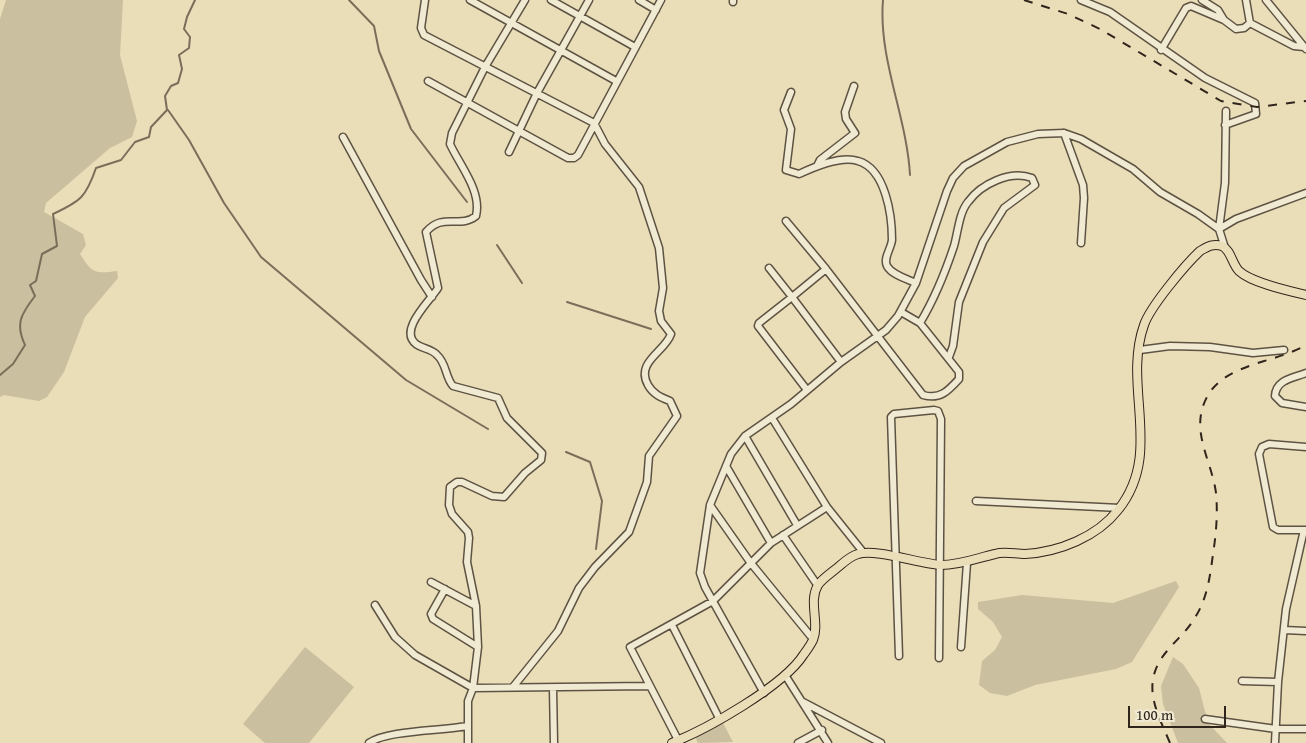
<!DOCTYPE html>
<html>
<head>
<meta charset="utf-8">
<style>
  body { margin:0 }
  #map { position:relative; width:1306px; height:743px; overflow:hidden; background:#eadeb9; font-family:"Gentium Book Plus",serif }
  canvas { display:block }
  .scale { position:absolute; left:1128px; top:706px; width:98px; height:22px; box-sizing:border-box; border:2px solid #30251c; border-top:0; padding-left:6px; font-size:15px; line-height:18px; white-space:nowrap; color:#30251c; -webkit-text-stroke:4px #f1ead2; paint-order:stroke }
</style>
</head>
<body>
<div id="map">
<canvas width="1306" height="743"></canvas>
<div class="scale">100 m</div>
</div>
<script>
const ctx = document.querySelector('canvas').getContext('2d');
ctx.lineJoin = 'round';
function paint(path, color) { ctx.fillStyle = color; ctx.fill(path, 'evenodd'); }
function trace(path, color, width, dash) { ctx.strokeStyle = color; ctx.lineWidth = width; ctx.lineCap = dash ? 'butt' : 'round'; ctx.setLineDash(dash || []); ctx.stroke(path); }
paint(new Path2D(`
  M6,0H123L120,55L137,121L132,137L110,148L46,203L44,212L83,234L86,245L80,254C92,273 95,274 117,271L118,278L85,317L64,372L47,397L39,401L4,395L0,397V19Z
  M1176,581L1179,587L1132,662L1116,669L1035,685L1007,696L990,693L979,685L982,661L995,650L1002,637L993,622L978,609V602L1022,595L1113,603Z
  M305,647L354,687L309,743H265L243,724Z
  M1173,657L1183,664L1199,688L1208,723L1227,743H1178L1163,704L1161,686Z
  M723,723L733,742L698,743L695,737Z`), '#cabf9e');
trace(new Path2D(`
  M349,0L374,26L379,51L411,129L467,202
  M883,0C878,59 907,117 910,175
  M168,110L189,140L224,203L261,257L406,380L488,429
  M497,245L522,283
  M567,302L651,329
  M0,375L13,364L25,345C15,324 21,314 35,296L30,285L36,281L42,254L57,246L53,214C81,201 86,197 96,168L121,160L135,142L149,137L151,127L167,110L165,96L171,86L178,83L182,69L179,55L189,48L190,37L184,29L187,17L195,0
  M566,452L590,462L602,501L596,549`), '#7a6e5a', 2);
const minor = new Path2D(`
  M425,0L421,28L424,35L594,123L605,144L639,187L659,248L663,288L659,311L661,321L671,334C665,352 635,362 648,385C653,394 660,397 670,401L677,416L649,456L647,482L629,532L595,567L579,588L558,631L513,687
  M470,0L616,81
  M551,0L635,47
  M639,0L656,10
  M733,0V2
  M1081,0L1110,12L1205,78L1255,103L1256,114L1225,125
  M1202,0L1218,10L1224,20
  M1266,0L1306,49
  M1250,23L1294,46L1304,47
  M1161,50L1186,8L1191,6L1224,20L1236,29L1244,28L1250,23L1246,0
  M428,81L568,158H574L578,155L661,0
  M791,92L784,110L791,129L786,170L799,174C814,167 841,155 858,161C886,169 892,216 892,240C891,249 883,258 887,266C892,275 907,279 916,283
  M1064,133L1083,185L1084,198L1081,243
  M343,137L421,280L432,297
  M509,152L537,93L589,0
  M817,166L820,160L855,133L846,119L845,112L854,86
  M786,221L826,269
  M1219,229L1236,219L1306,193
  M1225,248L1219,229L1225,183L1226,111
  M769,268L792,297L759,323L758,326L807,390
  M920,323C935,298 945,273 954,246C958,232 959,213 968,202C981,184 1010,170 1032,178L1035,185L1004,208L983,242L959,302L953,346L949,357
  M1140,350L1170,346L1210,347L1253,353L1284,350
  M841,362L792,297L826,269L923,395C940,400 948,391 959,379V372L920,323L901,312
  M1306,373C1294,378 1276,379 1275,396L1282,403L1306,407
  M745,436L797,525
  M1306,447L1269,444L1262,447L1259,454L1273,527L1278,530H1306
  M726,466L771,543
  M976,501L1120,508
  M710,505L750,562L813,639
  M827,507L863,552
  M783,535L818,586
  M431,582L476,606
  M445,589L431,614L433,619L478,647
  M375,605L395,637L415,655L473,688L649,686
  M672,625L719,718
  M1284,630L1306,631
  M961,647L967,563
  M899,656L891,417L894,414L934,410L938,411L941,419L939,658
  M785,675L828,743
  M1242,681L1278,682
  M553,688L554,743
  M764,693L705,587L700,573L710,505L731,454L745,436L791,404L841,362L886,330L898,316L916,283L947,191L953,178L964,166L1007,142L1038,134L1064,133L1081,139L1133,169L1160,192L1198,214L1219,229
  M803,702L881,743
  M1205,719L1276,729H1306
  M678,740L630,647L713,601L771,543L827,507L772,418
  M369,743C387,730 442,731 467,726
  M468,743V701L473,688L478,647L476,606L467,562L469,538L468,532L452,514L449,505L450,487L457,482H462L492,496L504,497L525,473L541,460L542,453L507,418L498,398L453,386C445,377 447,364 437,355C432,349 423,349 416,344C398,330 430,301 438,288L426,232C443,212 460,229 476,216C482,191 460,166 450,144L452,133L485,67L525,0
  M798,743L822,730
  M1275,743L1278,682L1286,609L1304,530`);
const major = new Path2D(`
  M672,743C707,729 784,686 804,654C807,650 811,644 813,640C820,623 808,602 818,585C822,579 831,573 837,568C843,563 850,556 858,554C874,548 921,564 941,565C961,565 977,558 995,554C1004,551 1015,554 1025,554C1059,552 1097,537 1118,510C1164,453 1122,387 1144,325C1150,307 1185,265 1200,251C1207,247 1213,243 1222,246C1231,250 1232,264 1239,271C1252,283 1289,291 1306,295`);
trace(minor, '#5e5343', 9);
trace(major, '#30251c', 10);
trace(minor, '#f1ead2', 6);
trace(major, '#eadeb9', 8);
trace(new Path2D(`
  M1024,0L1068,14L1100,29L1221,101L1257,107L1306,101
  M1170,743C1156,710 1140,683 1167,651C1176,640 1187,631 1194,619C1207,600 1210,577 1213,554C1216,535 1218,513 1216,493C1212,461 1189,430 1207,397C1225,363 1276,363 1306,345`), '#30251c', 2, [9, 9]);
</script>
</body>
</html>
